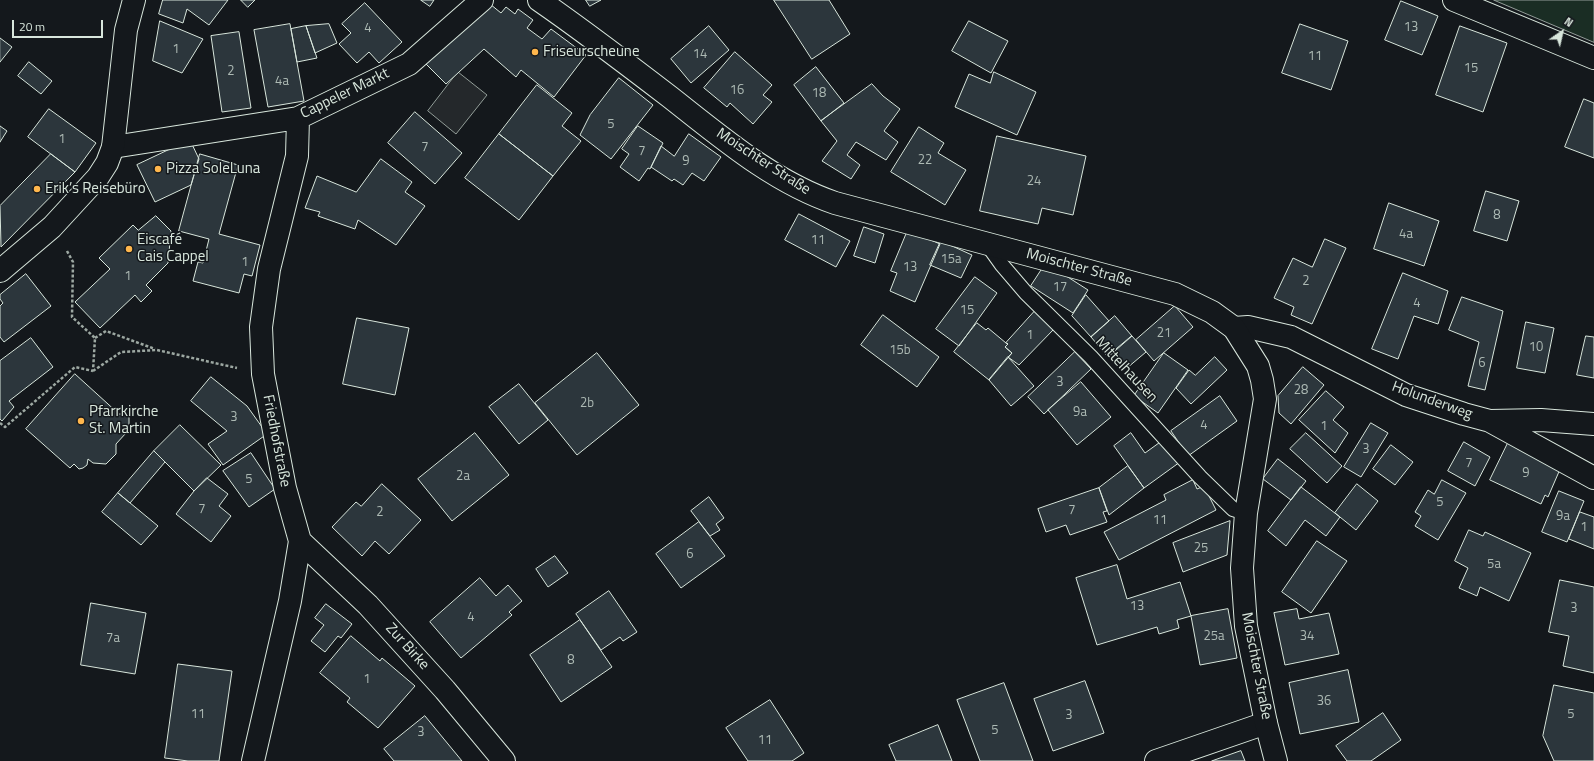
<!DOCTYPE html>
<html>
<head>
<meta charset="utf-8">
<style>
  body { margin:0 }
  #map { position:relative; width:1594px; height:761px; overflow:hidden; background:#14181c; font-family:"Titillium Web",sans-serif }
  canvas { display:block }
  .north { position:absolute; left:1542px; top:12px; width:40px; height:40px; -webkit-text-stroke:3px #14181c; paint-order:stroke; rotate:34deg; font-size:11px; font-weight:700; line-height:16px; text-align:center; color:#d8e6dc }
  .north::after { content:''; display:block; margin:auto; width:14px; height:18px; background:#d8e6dc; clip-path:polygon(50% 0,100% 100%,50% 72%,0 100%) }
  .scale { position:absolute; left:12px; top:20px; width:91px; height:18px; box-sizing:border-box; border:2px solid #d8e6dc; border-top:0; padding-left:5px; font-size:12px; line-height:14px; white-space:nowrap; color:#d8e6dc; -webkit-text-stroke:3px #14181c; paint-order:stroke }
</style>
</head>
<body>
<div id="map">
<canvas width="1594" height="761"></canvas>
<div class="north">N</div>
<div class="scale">20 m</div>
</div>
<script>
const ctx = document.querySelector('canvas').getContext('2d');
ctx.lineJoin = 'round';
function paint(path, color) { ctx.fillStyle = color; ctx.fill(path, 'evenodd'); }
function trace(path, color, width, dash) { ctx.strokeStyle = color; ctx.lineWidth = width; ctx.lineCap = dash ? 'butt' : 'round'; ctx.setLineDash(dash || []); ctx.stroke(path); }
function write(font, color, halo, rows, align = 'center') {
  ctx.font = font + ' "Titillium Web",sans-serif'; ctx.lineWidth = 3; ctx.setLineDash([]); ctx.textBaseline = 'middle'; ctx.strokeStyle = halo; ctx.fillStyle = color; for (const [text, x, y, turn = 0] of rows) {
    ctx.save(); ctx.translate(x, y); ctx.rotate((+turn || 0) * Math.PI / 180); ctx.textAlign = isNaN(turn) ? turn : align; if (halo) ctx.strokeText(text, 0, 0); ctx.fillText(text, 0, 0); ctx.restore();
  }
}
const green = new Path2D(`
  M1494,0H1594V42Z`);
paint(green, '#1a2d24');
trace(green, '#939e99', 1);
const parking = new Path2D(`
  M458,72L487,95L456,134L428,111Z`);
paint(parking, '#24282b');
trace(parking, '#939e99', 1);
const building = new Path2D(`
  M163,0H228L209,25L187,9L183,23L159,14Z
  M241,0H255L248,7Z
  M421,0H434L430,6Z
  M586,0H601L590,6Z
  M774,0H829L850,34L812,59Z
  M1401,1L1438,16L1422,55L1385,40Z
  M365,3L402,42L379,63L369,52L357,63L339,44L351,33L342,24Z
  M490,4L501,13L506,7L515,14L518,9L533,20L527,28L542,39L551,29L586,55L554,97L521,70L516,77L484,49L446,84L425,63Z
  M160,21L203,39L182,73L153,61Z
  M969,21L1008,41L991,73L952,51Z
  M290,24L304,101L268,107L254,30Z
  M329,24L337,43L315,53L306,26Z
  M1300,24L1348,41L1331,90L1282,73Z
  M306,26L317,58L297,62L291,29Z
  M709,26L729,50L691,83L671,59Z
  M1460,26L1507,43L1483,112L1436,95Z
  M239,32L251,108L222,112L211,36Z
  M0,38L12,47L0,62Z
  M735,52L772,85L763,95L772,102L753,124L730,103L727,107L704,88Z
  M29,62L52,81L41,94L18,76Z
  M816,67L844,103L821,121L794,85Z
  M994,72L1036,92L1017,135L955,107L969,74L990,83Z
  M619,78L653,105L611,159L580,135L590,115Z
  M872,84L883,96L900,109L884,131L898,142L886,160L856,142L847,155L860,165L851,179L822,161L837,141L821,121Z
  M537,85L572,113L562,126L581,141L553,176L499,134Z
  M1584,99L1594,103V158L1565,147Z
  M49,109L96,143L75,172L28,137Z
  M415,112L462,153L435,184L388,143Z
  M0,126L7,131L0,142Z
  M638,126L663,143L650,169L648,168L639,181L620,167L629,154L622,149Z
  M919,127L944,143L938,153L966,170L945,205L891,172Z
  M499,134L553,176L519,220L465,178Z
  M689,134L721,157L704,181L692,173L683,185L674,179L672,181L651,167L661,146L674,156Z
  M997,136L1086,156L1073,215L1042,208L1038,224L980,211Z
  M190,140L199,159L191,185L155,202L137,165Z
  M51,154L75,172L1,247L0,206Z
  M200,154L238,165L219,234L260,245L252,276L244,274L239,293L193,281L198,262L203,263L209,239L179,231Z
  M381,159L412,182L405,192L425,206L396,245L358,220L355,229L318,216L320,212L305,208L317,176L356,192Z
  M1486,191L1519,201L1507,241L1474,231Z
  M1389,203L1439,221L1424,266L1374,249Z
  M799,214L850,241L836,267L785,240Z
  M156,216L171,231L168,263L146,285L152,291L141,302L135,295L100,328L75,302L110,269L99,258L133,225L138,230Z
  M864,227L884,234L875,263L854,256Z
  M908,230L940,244L915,302L890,291L897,273L891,271Z
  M1325,239L1346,248L1312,324L1291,315L1294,307L1274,298L1293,258L1312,267Z
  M941,241L972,255L961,278L930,265Z
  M1046,263L1088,290L1073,313L1031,286Z
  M1403,273L1448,291L1438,324L1414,316L1398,359L1372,349Z
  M26,274L51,306L4,342L0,337V306L3,303L0,299V295Z
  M975,277L997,293L959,346L936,329Z
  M1086,295L1109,321L1091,337L1072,316Z
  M1462,297L1503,311L1485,390L1468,386L1479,342L1449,330Z
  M1175,306L1193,327L1154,361L1136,340Z
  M1035,311L1054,329L1019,365L1008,357L1012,353L1005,347L1008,344L1006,343Z
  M883,315L939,357L917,387L861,345Z
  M1115,316L1132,336L1108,357L1091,337Z
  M357,318L409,328L395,395L343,384Z
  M1526,322L1554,328L1545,373L1517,368Z
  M977,323L986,330L988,328L1006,343L1008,344L1005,347L1012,353L989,380L954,352Z
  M1132,336L1146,352L1127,368L1113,352Z
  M1586,336L1594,337V378L1577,375Z
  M31,338L53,367L9,401L14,407L2,421L0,419V361Z
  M1075,352L1091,369L1044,414L1028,397Z
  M597,353L639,405L577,455L535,403Z
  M1164,353L1188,370L1158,413L1134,396Z
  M1008,357L1034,386L1011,406L989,380Z
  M1215,357L1227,370L1191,404L1176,388L1189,370L1195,375Z
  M1303,367L1324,385L1291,424L1279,413L1278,396Z
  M75,374L119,414H125L129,417V426L122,429L126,433L116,444V454L106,464L93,463L88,459L87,465L83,468L79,469L74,464L70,468L26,429Z
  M211,377L247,406L267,434L223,465L208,444L227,431L191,401Z
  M1081,382L1111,417L1077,445L1048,410Z
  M519,384L548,420L519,444L489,407Z
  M1326,391L1344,407L1333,420L1348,433L1335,453L1299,420Z
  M1220,396L1237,421L1188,456L1171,431Z
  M1371,423L1388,433L1361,477L1344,467Z
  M180,425L221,465L194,491L154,451Z
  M475,433L509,475L452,521L418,479Z
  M1131,433L1145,453L1163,440L1180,462L1144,488L1114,446Z
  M1306,433L1342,466L1327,483L1290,449Z
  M1464,442L1490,457L1475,486L1448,471Z
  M1508,443L1561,467L1548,497L1545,495L1541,504L1490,480Z
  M1391,445L1413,462L1395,485L1373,469Z
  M154,451L165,462L130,503L118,493Z
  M251,453L275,489L249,507L223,471Z
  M1278,459L1306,481L1291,500L1263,479Z
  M1128,466L1144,488L1109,515L1099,488Z
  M207,478L228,494L219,506L231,516L211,542L176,514L194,491Z
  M1193,480L1197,489L1204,486L1216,510L1119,560L1104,532L1166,500L1164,495Z
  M1442,480L1466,493L1438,540L1415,526L1421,516L1415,512L1428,490L1434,494Z
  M382,484L421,520L389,554L375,541L362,556L332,527L356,502L361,506Z
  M1357,484L1378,501L1356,530L1335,513Z
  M1301,487L1340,517L1326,536L1305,520L1286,546L1268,531Z
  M1099,488L1107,511L1103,512L1107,522L1070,535L1066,525L1046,532L1038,509Z
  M1559,491L1584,501L1567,542L1542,532Z
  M118,493L158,526L141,545L102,512Z
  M709,497L724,518L716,524L720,530L710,536L691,511Z
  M1580,512L1594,517V549L1569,539Z
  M1230,521L1227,555L1183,572L1173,543Z
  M699,522L725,556L681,588L656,554Z
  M1469,530L1483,536L1485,532L1531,553L1509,601L1480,587L1477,596L1459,588L1468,568L1455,561Z
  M1317,541L1347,561L1311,613L1282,592Z
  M555,556L568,573L548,587L536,569Z
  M1117,565L1127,599L1180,582L1191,616L1177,620L1179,628L1159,634L1157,627L1097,645L1076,578Z
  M480,578L496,596L508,585L522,601L509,612L512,615L461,658L430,622Z
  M1560,580L1594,587V673L1563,666L1569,636L1549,632Z
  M609,591L637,632L623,641L620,637L601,650L576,614Z
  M91,603L146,613L135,674L81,665Z
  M326,604L352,624L341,638L338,636L325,652L311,641L324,625L315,618Z
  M1228,609L1237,658L1200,665L1191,616Z
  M1297,609L1299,619L1329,613L1339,654L1285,665L1274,613Z
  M580,620L612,667L561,702L530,655Z
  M351,636L380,661L382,658L415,686L378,728L347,702L350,698L320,673Z
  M178,664L232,671L219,761H188L165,758Z
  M1348,670L1359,722L1300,734L1289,683Z
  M1085,681L1104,733L1053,751L1034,699Z
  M1004,683L1033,761H980L957,700Z
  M1554,685L1594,693V761H1554L1543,736Z
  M770,700L804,753L792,761H748L726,728Z
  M1383,713L1401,740L1371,761H1347L1336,746Z
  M425,716L462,761H394L384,749Z
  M938,725L952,761H896L889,745Z
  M1241,751L1245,761H1212Z`);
paint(building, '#2c363c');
trace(building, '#d8e6dc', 1);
const service = new Path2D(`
  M987,244L1002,265L1026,293L1091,357L1200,477L1233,509L1246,513`);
const minor = new Path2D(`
  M1454,0L1594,58
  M113,147L298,118L409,64L482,0
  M1234,328L1248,327L1291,337L1406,395L1464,414L1490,421L1541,420L1594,424
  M1490,421L1594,478
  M300,541L368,605L445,690L504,761
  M253,761L290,601L300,541L285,488L263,374L261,327L269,269L297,156L298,118
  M1156,761L1266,723`);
const tertiary = new Path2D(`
  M539,0C584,31 627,64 670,97C721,137 773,182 835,203L1175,294L1212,312L1234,328L1258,366L1262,380L1265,399L1246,513L1242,568L1246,626L1266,723L1276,761
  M0,271L52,227L98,177L107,163L113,147L126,30L134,0`);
trace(service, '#d8e6dc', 16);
trace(minor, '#d8e6dc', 24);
trace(tertiary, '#d8e6dc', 24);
trace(new Path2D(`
  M67,251L73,262L72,317L95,338L93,371
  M95,338L106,331L155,349
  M93,371L121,352L157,350L237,368
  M0,423L5,427L75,367L93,371`), '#9da8a2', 2.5, [3, 2]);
trace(service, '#14181c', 14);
trace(minor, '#14181c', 22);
trace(tertiary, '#14181c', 22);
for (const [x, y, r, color] of [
  [535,52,4,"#ffb74d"],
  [158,169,4,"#ffb74d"],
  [37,189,4,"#ffb74d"],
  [129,249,4,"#ffb74d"],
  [81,421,4,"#ffb74d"]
]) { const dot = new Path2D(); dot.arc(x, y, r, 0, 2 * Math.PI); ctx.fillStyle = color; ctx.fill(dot); trace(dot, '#14181c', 1.5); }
write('13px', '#adbab4', null, [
  ["13",1411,28],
  ["4",368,29],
  ["1",176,50],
  ["14",700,55],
  ["11",1315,57],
  ["15",1471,69],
  ["2",231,72],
  ["4a",282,82],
  ["16",737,91],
  ["18",819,94],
  ["5",611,125],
  ["1",62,140],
  ["7",425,148],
  ["7",642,152],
  ["22",925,161],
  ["9",686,162],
  ["24",1034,182],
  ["8",1497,216],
  ["4a",1406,235],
  ["11",818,241],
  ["15a",951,260],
  ["1",245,263],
  ["13",910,268],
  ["1",128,277],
  ["2",1306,282],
  ["17",1060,288],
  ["4",1417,304],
  ["15",967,311],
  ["21",1164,334],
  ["1",1030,336],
  ["10",1536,348],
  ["15b",900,351],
  ["6",1482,364],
  ["3",1060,383],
  ["28",1301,391],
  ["2b",587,404],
  ["9a",1080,413],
  ["3",234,418],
  ["4",1204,426],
  ["1",1324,427],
  ["3",1366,450],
  ["7",1469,464],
  ["9",1526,474],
  ["2a",463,477],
  ["5",249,480],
  ["5",1440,503],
  ["7",202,510],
  ["7",1072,511],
  ["2",380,513],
  ["9a",1563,517],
  ["11",1160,521],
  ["1",1584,528],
  ["25",1201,549],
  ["6",690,555],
  ["5a",1494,565],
  ["13",1137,607],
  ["3",1574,609],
  ["4",471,618],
  ["25a",1214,637],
  ["34",1307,637],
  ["7a",113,639],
  ["8",571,661],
  ["1",367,680],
  ["36",1324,702],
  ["11",198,715],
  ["5",1571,715],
  ["3",1069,716],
  ["5",995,731],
  ["3",421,733],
  ["11",765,741]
]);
write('15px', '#d8e6dc', '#14181c', [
  ["Friseurscheune",543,52],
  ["Pizza SoleLuna",166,169],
  ["Erik’s Reisebüro",45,189],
  ["Eiscafé",137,240],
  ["Cais Cappel",137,257],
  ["Pfarrkirche",89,412],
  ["St. Martin",89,429]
], 'left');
write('15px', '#d8e6dc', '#14181c', [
  ["Cappeler Markt",345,94,-26],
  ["Moischter Straße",763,162,33],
  ["Moischter Straße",1079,268,15],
  ["Mittelhausen",1126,370,47],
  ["Holunderweg",1432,401,20],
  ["Friedhofstraße",276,441,79],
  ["Zur Birke",407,647,48],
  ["Moischter Straße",1256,666,79]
]);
</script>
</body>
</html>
